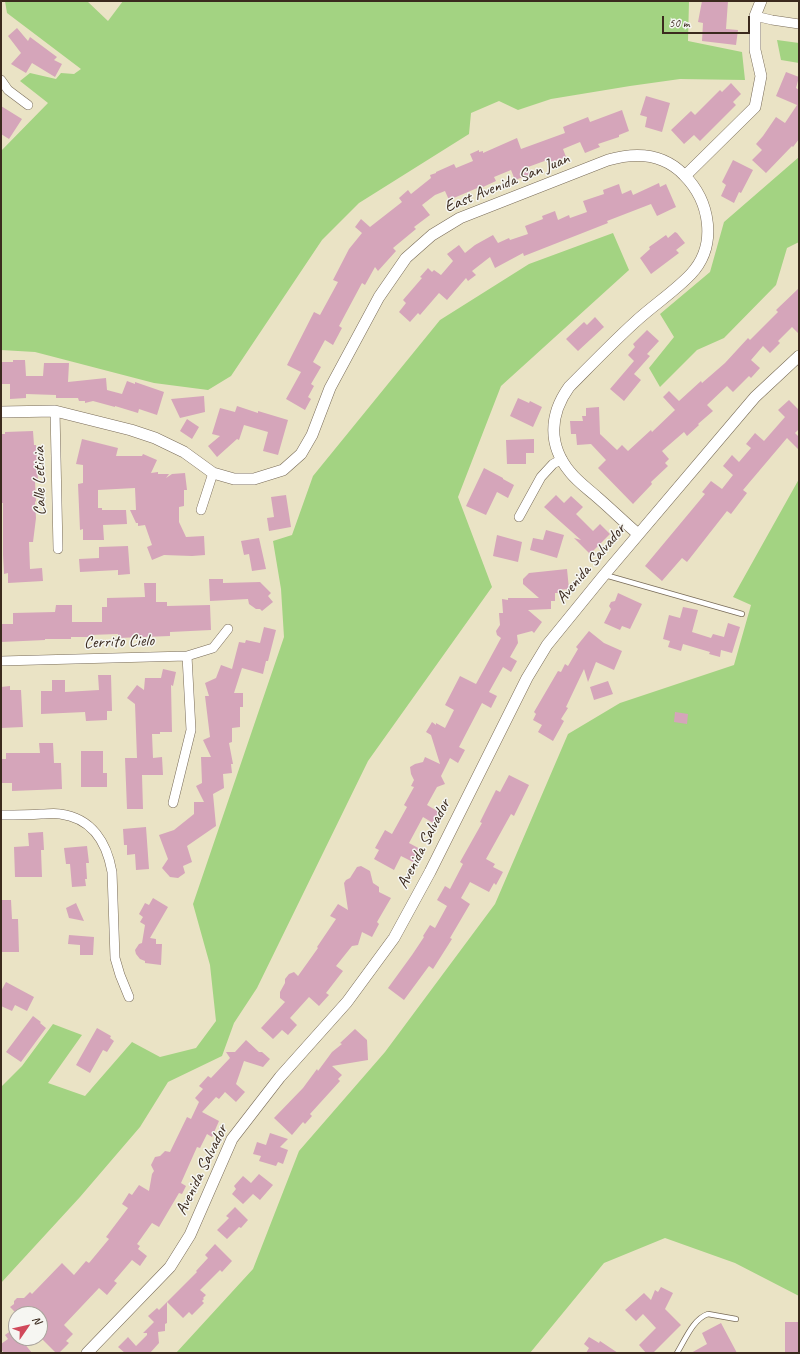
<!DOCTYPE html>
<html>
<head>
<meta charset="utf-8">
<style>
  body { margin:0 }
  #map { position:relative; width:800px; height:1354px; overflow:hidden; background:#eae3c5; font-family:Caveat,sans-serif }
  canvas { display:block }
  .frame { position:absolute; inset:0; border:2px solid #3b2a1e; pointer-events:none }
  .north { position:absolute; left:8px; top:1306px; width:40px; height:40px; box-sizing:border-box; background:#f6f6f2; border:1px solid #aba49d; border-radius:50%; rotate:56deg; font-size:11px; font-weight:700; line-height:16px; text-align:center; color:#3b2a1e }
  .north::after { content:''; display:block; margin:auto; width:14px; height:18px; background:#d1495b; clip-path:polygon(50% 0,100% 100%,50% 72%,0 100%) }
  .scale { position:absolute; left:662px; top:16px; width:88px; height:18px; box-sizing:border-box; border:2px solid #3b2a1e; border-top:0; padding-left:5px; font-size:12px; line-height:14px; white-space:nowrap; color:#3b2a1e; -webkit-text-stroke:3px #f6f6f2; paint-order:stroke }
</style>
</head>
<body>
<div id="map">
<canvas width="800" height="1354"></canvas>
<div class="frame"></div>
<div class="north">N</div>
<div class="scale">50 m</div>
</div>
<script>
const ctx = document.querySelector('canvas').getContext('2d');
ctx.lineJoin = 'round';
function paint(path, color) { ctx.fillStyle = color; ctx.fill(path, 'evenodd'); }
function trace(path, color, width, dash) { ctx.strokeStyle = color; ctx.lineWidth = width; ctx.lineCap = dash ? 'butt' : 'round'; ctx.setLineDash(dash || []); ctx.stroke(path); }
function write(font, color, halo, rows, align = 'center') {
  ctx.font = font + ' Caveat,sans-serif'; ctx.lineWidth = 3; ctx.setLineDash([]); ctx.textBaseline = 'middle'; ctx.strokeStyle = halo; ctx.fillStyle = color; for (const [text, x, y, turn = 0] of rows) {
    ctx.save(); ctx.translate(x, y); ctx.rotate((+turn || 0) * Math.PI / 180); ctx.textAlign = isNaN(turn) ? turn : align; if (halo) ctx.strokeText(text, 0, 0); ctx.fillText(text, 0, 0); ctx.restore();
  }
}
paint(new Path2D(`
  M5,1H87L108,21L123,1H689L688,41L742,52L745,80L680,79L630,86L551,99L518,110L499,101L471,113L469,134L359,203L322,240L231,376L208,390L154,383L35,352L1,350V151L48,103L20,81L30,73L56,79L61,73L74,74L81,69L7,13Z
  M777,40L799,43V63L781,60Z
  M799,157V242L787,248L776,285L724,338L697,350L660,387L649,368L674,337L660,314L710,272L724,222Z
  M613,233L629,270L501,386L458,497L492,587L368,761L257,988L234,1023L222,1056L168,1082L140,1127L80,1197L1,1283L2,1086L22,1066L53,1024L82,1035L48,1083L85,1096L132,1042L160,1057L196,1048L216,1021L210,965L193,904L284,637L281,589L273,541L292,535L313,476L440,320L529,264Z
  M799,479V1296L735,1263L665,1238L604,1263L530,1353H176L253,1269L299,1151L385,1052L495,904L568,734L620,703L734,665L751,605L733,597Z`), '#a3d382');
paint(new Path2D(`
  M702,1H728L726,29L738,30L736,45L702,41L703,23L698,22Z
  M17,28L28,41L30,37L57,57L54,60L62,64L55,77L32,63L26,73L11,64L21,53L8,36Z
  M786,72L799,77L796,88L799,90V139L793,147L792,146L766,173L752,160L762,150L756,144L763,136L776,117L785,123L797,105L776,96Z
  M731,83L741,94L733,102L736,105L700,141L694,135L684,144L671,130L691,111L695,115L720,90L722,92Z
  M646,96L670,103L662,132L645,127L647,117L640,115Z
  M1,106L22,119L9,139L1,134Z
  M622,110L629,131L619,135V137L598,144L600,147L585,153L580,142L563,149L566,157L551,163L550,159L528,167L531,174L515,180L511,170L494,177L496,181L483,187L482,186L449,200L445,191L435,195L422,205L430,215L414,227L416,229L393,248L396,251L378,271L375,267L365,285L362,283L339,326L342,328L333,345L325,340L313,362L321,367L311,384L314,386L308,397L311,399L305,410L286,399L301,372L287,365L314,312L320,315L338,282L333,280L349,249L362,233L355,227L361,219L370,227L402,202L399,198L408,190L411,194L431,178L430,175L436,173V172L454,164L456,168L473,161L470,154L479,150V152L483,151V153L517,138L521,149L565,133L563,127L588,117L590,122Z
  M733,160L753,170L741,193L739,192L734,203L721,196L726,185L722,182Z
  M659,183L660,187L666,184L676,207L657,216L651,204L607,221L608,223L524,256L523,253L495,268L490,257L472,271L476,275L468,281L466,278L447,300L439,293L420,315L418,313L410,322L399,312L406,303L403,300L422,278L420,277L428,268L432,272L434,270L441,275L453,261L447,254L459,245L465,253L475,245L493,235L498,243L509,238L510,240L528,234L525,226L543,219L542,216L555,211L558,220L569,215L570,218L587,212L583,201L604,194L603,190L619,184L622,194L631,190L633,195Z
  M675,232L677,233L685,243L676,250L679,253L651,274L640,258L650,249L649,247L666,235L668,238Z
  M799,288V334L792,327L778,341L780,343L770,353L763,346L751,360L760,368L751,378L749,376L733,392L727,386L707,405L713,411L698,424L699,425L687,436L684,432L662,451L669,459L665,463L668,466L651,482L652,484L633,504L598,468L606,460L591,444L577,445L576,434H571L570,421H583L582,416H586V408L599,407L600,434L617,450L622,445L628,451L651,430L652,432L675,410L663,397L669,391L679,401L701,381L702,383L725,363L748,338L750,340L778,312L776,310Z
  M595,317L604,327L578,351L566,339L584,322L587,325Z
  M647,330L659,341L647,354L650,356L634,374L641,380L624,401L610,389L634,361L628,355L635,347L633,344Z
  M13,360H25L26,376H43L44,363H69L68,382L106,378L107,390L122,394L127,381L135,384V382L164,392L157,415L139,409L138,413L115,406V407L93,401L85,403V401H79L78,398H56V395L26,394V398L10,399V384H1V362H13Z
  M204,396L205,412L180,418L171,399Z
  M518,398L529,403L530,401L542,407L533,427L510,416Z
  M789,400L799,410V429L795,433L799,437V450L787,438L743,490L747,493L731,514L727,511L687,562L682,558L662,581L645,566L705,494L702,492L711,481L722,489L733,475L723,466L732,455L739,462L751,448L746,444L755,433L764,441L785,417L778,410Z
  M237,406L258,413V411L288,420L278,455L263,451L268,432L244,425L239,440L237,439L217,457L208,446L220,436L212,434L220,408L235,412Z
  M187,419L199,427L192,439L180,431Z
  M33,431L34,445H36L38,481H35L36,501L35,502L36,518L33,542H29L30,569L42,568L43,581L8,583V573L4,574L3,555V503H1V434H5V432Z
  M82,439L118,448L116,456H142L143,454L157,460L151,473L158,472V474H169L166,478L172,474L185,473L187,490H184V506L179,507V522L186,537L204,536L205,555L192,556L164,555L152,560L147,547L152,545L145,525L138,526V523H136L130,510H136L135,488L98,490V508H102V510H126L127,524L103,525L104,540H83V529L80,530L78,484L83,483V465L76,464Z
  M534,439V453H526V464H507L506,440Z
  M484,468L503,478V479L514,485L508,498L497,492L486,515L466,506Z
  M286,495L291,527L269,531L267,518L274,517L271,497Z
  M556,495L564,503L571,496L583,507L576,514L593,531L600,524L610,534L590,554L574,538L581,540L544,507Z
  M546,530L564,535L557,558L530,550L533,538L543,540Z
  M497,535L522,542L518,562L493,556Z
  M259,538L266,569L252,571L249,554L244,555L241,541Z
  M128,546L130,574L118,575V570L80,572L79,559L99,558V547Z
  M567,569L569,589L558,590L559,593H555V601H551V609L528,610L542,622L534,633L532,631L517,635L518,643L510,657L517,661L511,672L503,667L489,692L497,696L491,708L482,703L459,747L465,750L458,763L450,758L441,776L445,784L437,787L427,805L439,812L433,823L423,817L409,843L422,850L415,863L401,856L394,870L374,859L379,850L375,848L385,830L392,834L407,807L404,805L414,787L411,786L414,780L411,774L410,767L415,764L423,762L425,757L440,764L431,735L426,732L432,722L436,725V723L445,728L454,710L445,705L460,676L476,684L501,638L497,635L496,631L500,625L499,613H503L502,599L508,600V598H539L523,584V579L529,573Z
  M209,579H223V583L260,582L271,593L268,596L273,602L262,611L260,609H256L249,604L248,599L210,601Z
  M144,583H156V602H167V606L210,605L211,630L170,632V636L118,638V634L89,635V637H71V639H45V640L1,642V624H13V613L55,612L56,605H72V622H102V607H107V598L145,597Z
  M618,593L642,604L630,629L622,626L620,630L604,623L611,609L609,606L611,602L615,601Z
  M683,607L698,610L692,632L711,638L713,634L724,637L728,623L740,627L732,653L721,650L720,657L709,654L710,652L683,644L681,651L668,647L670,641L663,639L669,615L680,618Z
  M264,627L276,630L268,661H266L263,674L242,668L234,693H243V707H240V727L232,728V742L229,743L233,764H231L232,773L223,774L224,788L213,794L216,826L187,846L192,862L183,866L185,873L178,878L170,877L162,868L168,859L159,835L174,830L194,814V802H204L196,786L202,783L201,757H211L203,740L210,737L205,696H209L205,683L216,678L221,665L232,669L239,642L245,643L246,640L260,643Z
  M589,631L604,643L622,651L614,670L596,662L588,682L584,669L566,707L568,708L561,719L564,721L553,741L538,732L542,725L533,720L536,714L534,712L558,671L561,672L565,664L568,666L578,649L576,647Z
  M163,669L176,672L173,686L171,685L172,732H160V734H152L153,758L162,757L163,775H142L143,809H127L125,758H137L135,704L127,698L137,685L144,690L145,678H161Z
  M98,675H111L112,711H107V720L86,721L85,712L41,714V691H52V680H65V692L99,690Z
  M608,681L613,694L594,700L590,687Z
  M10,686V690H21L23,727L1,728V687Z
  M675,712L688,714L687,724L674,722Z
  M39,743H53L54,763H61L62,789L12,791V783H1V759H6V753H40Z
  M81,751H103V773H107V787H81Z
  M509,775L529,785L514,816L511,814L486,859L495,864L493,867L503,872L496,885L494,883L489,892L470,882L461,898L470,904L450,938L452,939L433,969L429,966L404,1000L388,988L412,955L424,937L423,936L430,925L435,928L447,906L437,900L445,886L450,889L463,864L460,862L482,823L480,822L496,790L500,792Z
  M146,827L149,869L136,870L135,854L127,855V845H124L123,829Z
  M43,832L44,850H41L42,877H15L14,847L29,846L28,833Z
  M87,846L89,863H86L87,879H85L86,886L72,887L70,864H66L64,848Z
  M361,866L370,871L373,883L379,887V892L391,898L377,922L379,924L372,937L362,932L358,945L352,946L336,966L343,971L326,993L329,995L319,1006L309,997L290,1018L297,1025L288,1035L282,1030L273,1039L261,1028L285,1002L280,998V992L285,983V979L289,974L294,972L298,976L318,948L317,947L336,919L330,916L338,904L348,910L344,883L346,880L350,878L357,867Z
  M153,898L168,907L150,938L156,939V944H162L161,965L145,963V961L140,959L136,954L135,950L139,944L142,943L145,925L140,922L143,917L139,914L145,903L149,905Z
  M1,900H11L12,919H18L19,952H1Z
  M76,903L84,921L69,918L66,908Z
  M69,935L94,937L93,955H80V945L68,944Z
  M6,982L34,997L27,1011L15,1005L12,1011L1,1006V991Z
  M33,1016L41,1022L40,1023L46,1028L21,1062L6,1052Z
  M97,1028L111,1036L110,1038L114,1041L107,1052L103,1050L90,1073L76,1065Z
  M355,1029L367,1040L368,1060L332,1066L342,1075L338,1079L340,1081L310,1114L312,1116L305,1124L303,1122L292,1135L274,1118L303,1088L317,1069L318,1071L332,1052L342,1044L340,1043Z
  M246,1040L259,1052H262L270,1059L263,1067L244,1061L236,1084L245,1092L236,1102L225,1092L219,1099L216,1097L202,1112L219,1121L212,1137L207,1134L200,1148L197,1147L181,1183L186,1186L182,1194L179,1193L159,1227L152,1223L137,1244L140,1246L138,1249L147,1256L140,1266L132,1260L114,1281L117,1283L107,1295L99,1288L64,1325L73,1334L66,1341L69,1343L59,1353H56L40,1337V1314H17L10,1307L14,1304V1301L17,1298H24L30,1292L32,1294L62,1263L74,1275L86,1261L89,1263L109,1239L106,1237L128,1208L122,1204L129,1193L132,1195L139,1185L149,1191L152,1174L154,1171L151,1165L155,1157L160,1156L165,1151L170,1152L187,1117L191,1119L199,1102L195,1098L203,1089L199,1086L208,1076L211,1078L230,1058L226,1052H235Z
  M270,1133L288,1139L280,1147L288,1150L283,1164L278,1162L276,1166L259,1161L261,1156L253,1154L257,1142L266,1145Z
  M259,1174L273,1185L260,1200L253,1194L243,1204L232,1194L236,1189L234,1186L243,1176L251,1183Z
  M235,1207L248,1220L241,1228L239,1227L227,1239L217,1230L229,1218L226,1216Z
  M215,1244L232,1261L222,1272L220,1270L200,1290L206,1295L203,1298L204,1299L202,1301L204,1303L192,1315L189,1312L183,1318L167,1302L197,1272L196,1271L208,1258L205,1255Z
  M661,1287L673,1293L665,1309L681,1325L653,1353H646L639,1345L656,1328L643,1314L636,1321L625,1310L644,1293L651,1300L655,1290L658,1292Z
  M167,1302V1323L165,1324V1331L158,1332L159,1343L150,1353H125L118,1347L128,1337L136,1346L147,1335V1333H143L154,1322L148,1316L157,1308L159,1310Z
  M785,1322H799V1353H785Z
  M721,1323L737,1353H691L707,1344L702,1333Z
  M16,1327V1338H20L32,1353H4L1,1349V1344L8,1339L5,1335Z
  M589,1337L599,1343L600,1341L618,1353H586L589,1348L584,1344Z`), '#d5a5ba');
const service = new Path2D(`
  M605,575L742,614
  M677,1353C685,1340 693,1319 708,1314L736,1319`);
const minor = new Path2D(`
  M755,16L772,20L799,24
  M1,80L8,90L28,105
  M55,411L58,549
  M201,510L213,473
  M519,517L541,477L553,464L562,459
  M1,661L187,656L213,648L228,629
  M173,803L191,730L187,656
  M1,815C14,815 28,815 41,814C48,814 54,813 60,814C92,818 107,843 112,872L115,958L120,975L129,997`);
const tertiary = new Path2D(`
  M685,176L755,107L761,76L755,50V16L761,1
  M1,412L55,411L131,430L155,438L184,452L213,473L234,479H254L283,470L301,454L312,435L330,388L379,297L406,258L432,235L460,218L608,160C636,152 663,153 684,175C710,201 718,245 691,274C674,292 652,306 634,323C611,344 590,366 569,387C549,415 548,445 570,472C577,481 588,489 597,497C611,509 624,522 638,534
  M87,1353L170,1267L190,1235L232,1139L280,1077L347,1002L394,938L430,872L527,678L547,645L604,575L755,397L799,356`);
trace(service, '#786b58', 6);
trace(minor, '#786b58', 10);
trace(tertiary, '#786b58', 12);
trace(service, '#fff', 4.5);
trace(minor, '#fff', 9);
trace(tertiary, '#fff', 11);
write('17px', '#3b2a1e', '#f6f6f2', [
  ["East Avenida San Juan",507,183,-22],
  ["Calle Leticia",40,481,-91],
  ["Avenida Salvador",591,564,-50],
  ["Cerrito Cielo",119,642,-2],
  ["Avenida Salvador",424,844,-63],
  ["Avenida Salvador",202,1170,-64]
]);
</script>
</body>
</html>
